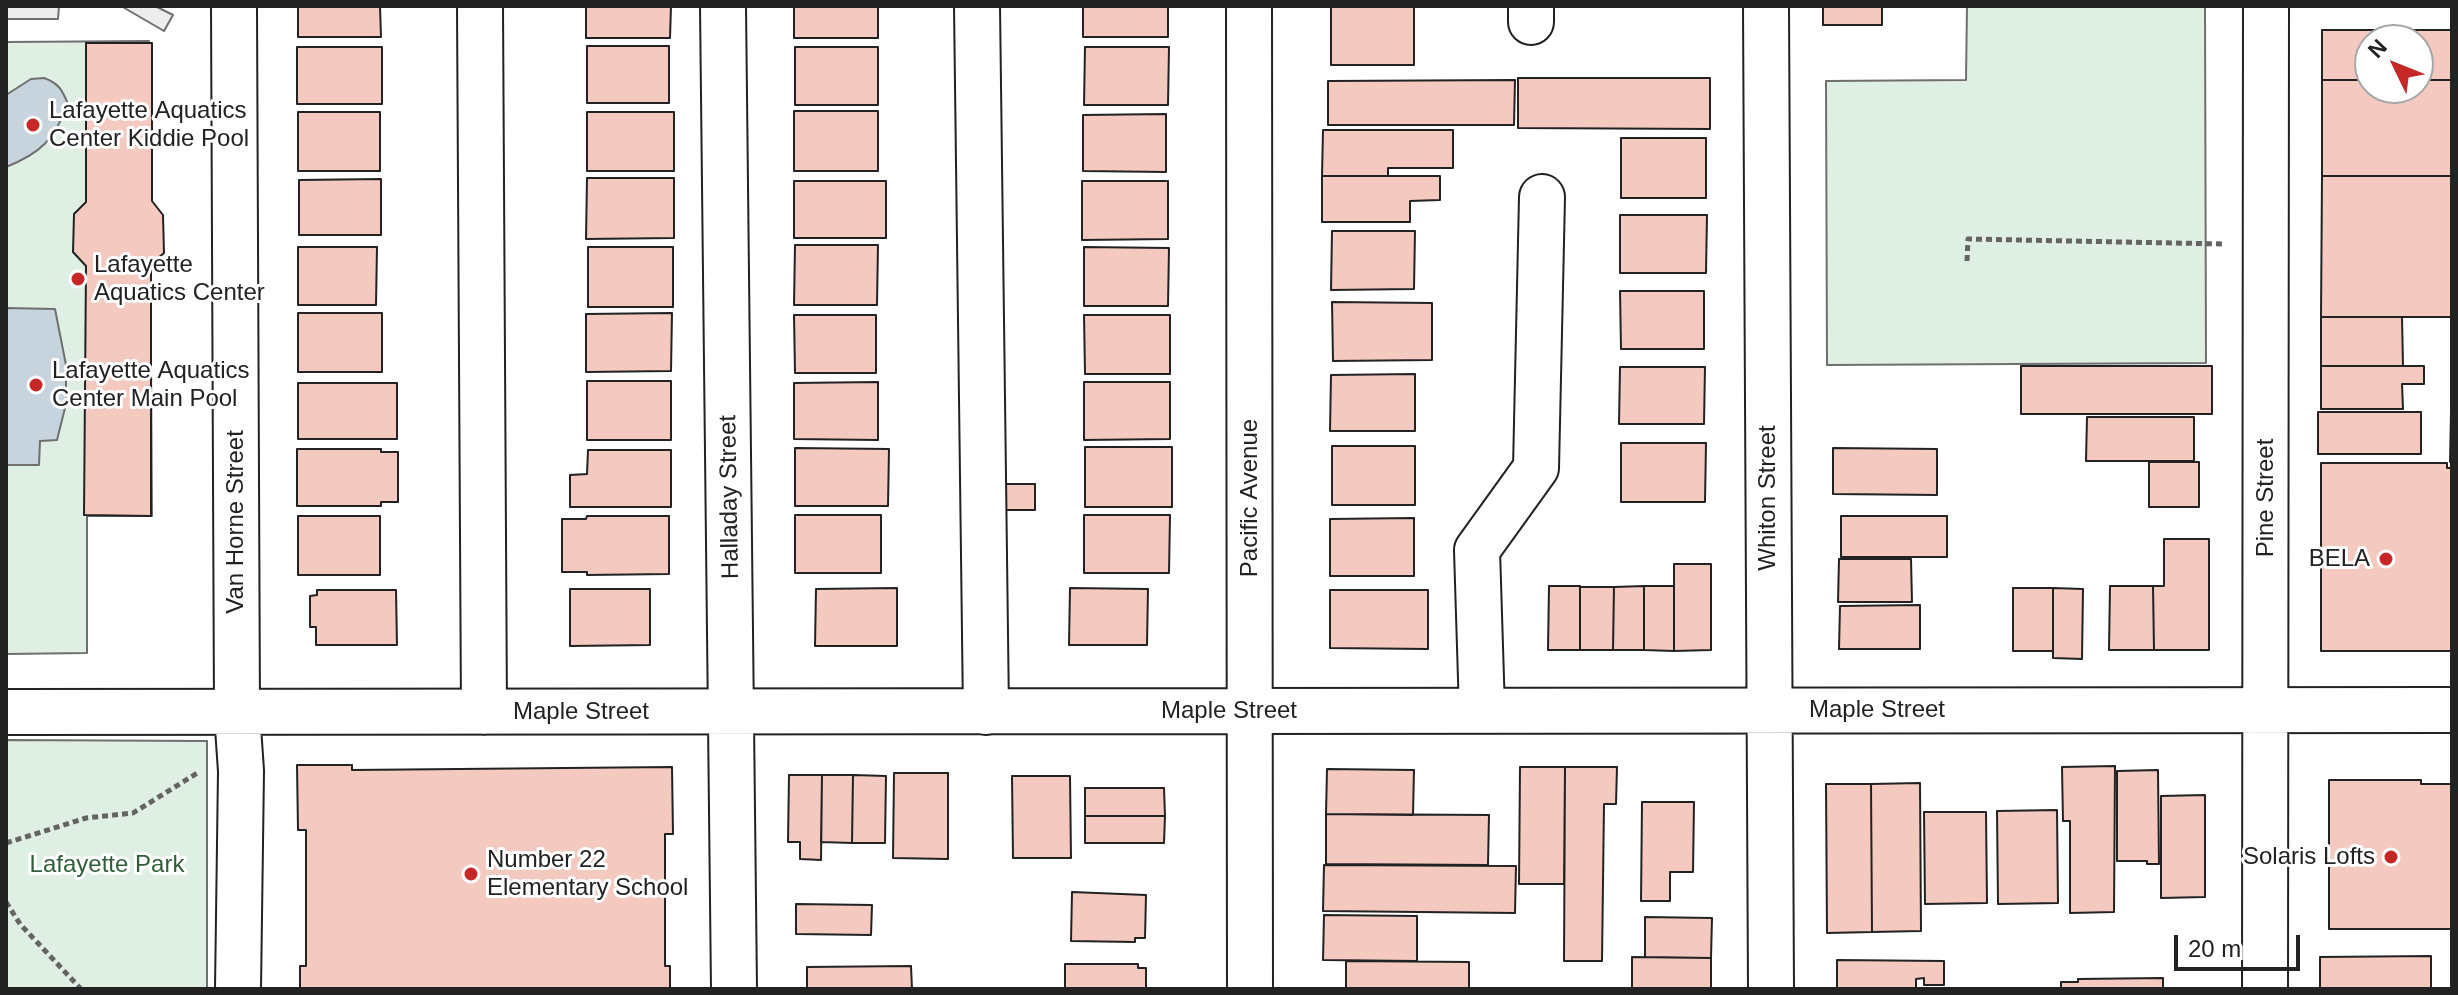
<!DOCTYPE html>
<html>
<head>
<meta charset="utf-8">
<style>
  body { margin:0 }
  #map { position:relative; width:2458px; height:995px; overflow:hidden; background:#fff; font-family:Arial,sans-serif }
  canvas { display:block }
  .frame { position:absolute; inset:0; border:8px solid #222; pointer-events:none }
  .north { position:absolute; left:2354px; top:24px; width:80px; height:80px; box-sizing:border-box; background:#fff; border:2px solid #a7a7a7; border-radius:50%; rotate:313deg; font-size:22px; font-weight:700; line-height:32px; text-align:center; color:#222 }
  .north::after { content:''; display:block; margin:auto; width:28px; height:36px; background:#c62828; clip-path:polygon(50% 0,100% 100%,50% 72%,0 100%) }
  .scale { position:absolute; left:2174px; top:935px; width:126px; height:36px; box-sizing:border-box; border:4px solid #222; border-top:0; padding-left:10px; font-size:24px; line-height:28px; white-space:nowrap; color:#222; -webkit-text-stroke:6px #fff; paint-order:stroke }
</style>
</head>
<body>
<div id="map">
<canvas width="2458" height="995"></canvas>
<div class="frame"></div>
<div class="north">N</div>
<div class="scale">20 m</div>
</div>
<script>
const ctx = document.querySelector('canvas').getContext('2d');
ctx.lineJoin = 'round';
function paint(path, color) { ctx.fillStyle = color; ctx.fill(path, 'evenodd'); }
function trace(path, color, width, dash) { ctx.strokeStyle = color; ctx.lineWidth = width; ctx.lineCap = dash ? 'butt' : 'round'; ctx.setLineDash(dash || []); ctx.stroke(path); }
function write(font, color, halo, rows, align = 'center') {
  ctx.font = font + ' Arial,sans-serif'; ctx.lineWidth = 6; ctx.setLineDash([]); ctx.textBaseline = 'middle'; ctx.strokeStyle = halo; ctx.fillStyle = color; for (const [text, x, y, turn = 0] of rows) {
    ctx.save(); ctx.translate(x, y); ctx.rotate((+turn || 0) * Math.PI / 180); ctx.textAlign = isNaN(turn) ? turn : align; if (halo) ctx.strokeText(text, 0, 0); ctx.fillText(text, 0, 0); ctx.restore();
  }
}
const green = new Path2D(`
  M1967,6H2205L2206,363L1827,365L1826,81L1966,80Z
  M149,41L152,516H87V653L6,654V42Z
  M6,740L207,741V989H6Z`);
paint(green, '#e0efe3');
trace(green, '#6f6f6f', 2);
const parking = new Path2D(`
  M6,6H59L58,19H6Z
  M121,6H155L173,15L164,31Z`);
paint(parking, '#ededed');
trace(parking, '#6f6f6f', 2);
const water = new Path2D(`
  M44,78C58,83 62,89 68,104C54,140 41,153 6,167V95L31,79Z
  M6,308L55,309L66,365V404L57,440L40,441L39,465H6Z`);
paint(water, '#c7d3dd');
trace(water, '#6f6f6f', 2);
const building = new Path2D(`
  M298,6H380L381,37H298Z
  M586,6H671L670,38H586Z
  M794,6H878V38H794Z
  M1083,6H1168V37H1083Z
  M1823,6H1882V25H1823Z
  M1331,7H1414V65H1331Z
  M2322,30H2452V80H2418V40H2370V80H2322Z
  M86,43H152V201L163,215L164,253L151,264V516L84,515L86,266L73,252L74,214L86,202Z
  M587,46H669V103H587Z
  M297,47H382V104H297Z
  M795,47H878V105H795Z
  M1085,47H1169L1168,105H1084Z
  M1518,78H1710V129L1518,128Z
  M1515,80L1514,125H1328V81Z
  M2322,80H2370V88H2418V80H2452V176H2322Z
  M794,111H878V171H794Z
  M298,112H380V171H298Z
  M587,112H674V171H587Z
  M1166,114V172L1083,171V115Z
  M1323,130H1453V168H1388V176H1322Z
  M1621,138H1706V198H1621Z
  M1322,176H1440V200L1410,201V222H1322Z
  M2322,176H2452V317H2321Z
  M587,178H674V238L586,239Z
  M381,179V235H299V180Z
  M794,181H886V238H794Z
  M1082,181H1168V239L1082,240Z
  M1620,215H1707L1706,273H1620Z
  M1332,231H1415L1414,289L1331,290Z
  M795,245H878L877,305H794Z
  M298,247H377L376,305H298Z
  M588,247H673V307H588Z
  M1084,247L1169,248L1168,306H1084Z
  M1620,291H1704V349H1621Z
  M1332,302L1432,303V360L1333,361Z
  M298,313H382V372H298Z
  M672,313L671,371L586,372V314Z
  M794,315H876V373H795Z
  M1084,315H1170V374H1085Z
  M2321,317H2402L2403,366H2321Z
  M2021,366H2212V414H2021Z
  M2321,366H2424V384H2402L2403,409H2321Z
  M1620,367H1705L1704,424H1619Z
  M1415,374V431H1330L1331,375Z
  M587,381H671V440H587Z
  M878,382V440L794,439V383Z
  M1084,382H1170V439L1084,440Z
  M298,383H397V439H298Z
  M2318,412H2421V454H2318Z
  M2451,412H2452V462H2450Z
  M2087,417H2194V461H2086Z
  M1621,443H1706L1705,502H1621Z
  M1332,446H1415V505H1332Z
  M1085,447H1172V507H1085Z
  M795,448L889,449L888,506H795Z
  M1833,448L1937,449V495L1833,494Z
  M297,449H381V452H398V502H381V506H297Z
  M588,450H671V507H570V475L587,474Z
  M2149,462H2199V507H2149Z
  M2321,463H2447V468H2452V651H2321Z
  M1002,484H1035V510H1001Z
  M795,515H881V573H795Z
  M1084,515H1170L1169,573H1084Z
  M298,516H380V575H298Z
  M587,516H669V574L587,575V572H562V519H586Z
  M1841,516H1947V557H1841Z
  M1414,518V576H1330V519Z
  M2164,539H2209V650H2154L2153,586H2164Z
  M1839,559H1911L1912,602H1838Z
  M1674,564H1711V650L1674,651Z
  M1549,586H1580V650H1548Z
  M1644,586H1674V651L1644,650Z
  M1644,586V650H1613L1614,587Z
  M2110,586H2153L2154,650H2109Z
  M1580,587H1614L1613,650H1580Z
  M897,588V646H815L816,589Z
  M1070,588L1148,589L1147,645H1069Z
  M2013,588H2053V651H2013Z
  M2053,588L2083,589L2082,659L2053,658Z
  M570,589H650V645L570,646Z
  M317,590H396L397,645H316V627H310V596L317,595Z
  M1330,590H1428V649L1330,648Z
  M1920,605V649H1839L1840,606Z
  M297,765H352V770L672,767L673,834H665V966H670V989H300V966H306V830H298Z
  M2115,766L2114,912L2070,913V821H2063L2062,767Z
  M1520,767H1565L1564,884H1519Z
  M1565,767H1617L1616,804H1604L1602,961H1564Z
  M1327,769L1414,770L1413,815L1326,814Z
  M2158,770L2159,864H2147V861H2117V771Z
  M894,773H948V859L893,858Z
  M789,775H822L821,860L800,859V842H788Z
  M822,775H853L852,843L821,842Z
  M853,775L886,776L885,843H852Z
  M1012,776H1070L1071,858H1013Z
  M2329,780H2421V784H2452V929H2329Z
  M1920,783L1921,931L1872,932L1871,784Z
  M1826,784H1871L1872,932L1827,933Z
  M1085,788H1164L1165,816H1085Z
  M2205,795V897L2161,898V796Z
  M1642,802H1694L1693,872H1670V901H1641Z
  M2057,810L2058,903L1998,904L1997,811Z
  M1924,812H1986L1987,903L1925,904Z
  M1326,814L1489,815L1488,865L1326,864Z
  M1085,816H1165L1164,843H1085Z
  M1324,865L1516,866L1515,913L1323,911Z
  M1072,892L1146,895L1145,938H1135V942L1071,941Z
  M796,904L872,905L871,935L796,934Z
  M1324,915L1417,916V961L1323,960Z
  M1645,917L1712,918L1711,958L1645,957Z
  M2431,956V989H2320V957Z
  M1632,957L1711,958V989H1632Z
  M1837,960L1944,961V985H1924V978L1916,979V989H1837Z
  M1346,961L1469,962V989H1346Z
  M1065,964H1138V968H1146V989H1065Z
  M911,966L912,989H807V967Z
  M2163,978V989H2061V982H2078V979Z`);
paint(building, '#f3c9c0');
trace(building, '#222', 2);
const minor = new Path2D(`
  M234,6L237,713L241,771L238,989
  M480,6L484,712
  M723,6L734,989
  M977,6L986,712
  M1249,6L1250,989
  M1531,6V22
  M1766,6L1771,989
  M1482,711L1477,550L1536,468L1542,197
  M6,712L2452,710
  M2265,989L2266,6`);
trace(minor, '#222', 48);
trace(new Path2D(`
  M1967,261L1968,239L2225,244
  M6,843L86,818L133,813L199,772
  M6,902L20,924L81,989`), '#646464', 5, [6, 4]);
trace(minor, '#fff', 44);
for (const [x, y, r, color] of [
  [33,125,8,"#c62828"],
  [78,279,8,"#c62828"],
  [36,385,8,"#c62828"],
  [2386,559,8,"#c62828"],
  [2391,857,8,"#c62828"],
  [471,874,8,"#c62828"]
]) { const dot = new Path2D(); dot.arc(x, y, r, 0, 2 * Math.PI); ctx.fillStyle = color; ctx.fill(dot); trace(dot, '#fff', 3); }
write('24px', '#222', '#fff', [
  ["Lafayette Aquatics",49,111],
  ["Center Kiddie Pool",49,139],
  ["Lafayette",94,265],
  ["Aquatics Center",94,293],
  ["Lafayette Aquatics",52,371],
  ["Center Main Pool",52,399],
  ["BELA",2370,559,"right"],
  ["Solaris Lofts",2375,857,"right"],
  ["Number 22",487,860],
  ["Elementary School",487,888]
], 'left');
write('24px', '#222', '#fff', [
  ["Halladay Street",730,497,-91],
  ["Pacific Avenue",1250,498,-90],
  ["Whiton Street",1768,498,-90],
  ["Pine Street",2266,498,-90],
  ["Van Horne Street",236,522,-90],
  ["Maple Street",1877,710],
  ["Maple Street",1229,711],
  ["Maple Street",581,712]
]);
write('24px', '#2f5e38', '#fff', [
  ["Lafayette Park",107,865]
]);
</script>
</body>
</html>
